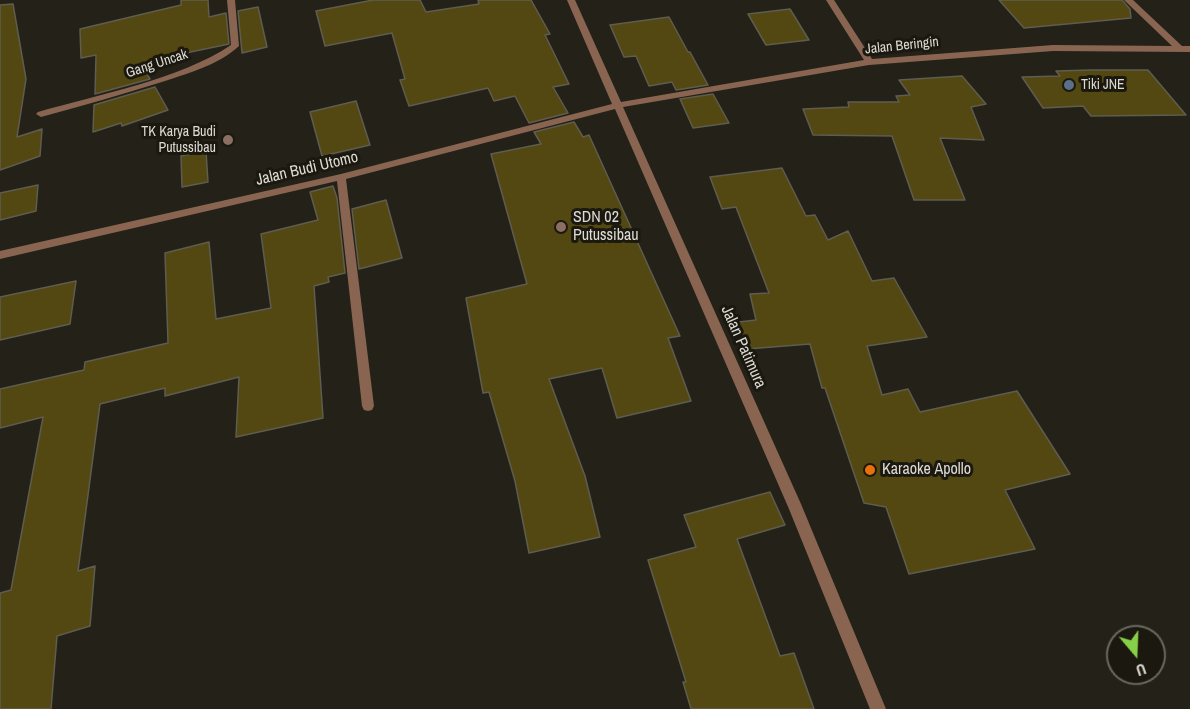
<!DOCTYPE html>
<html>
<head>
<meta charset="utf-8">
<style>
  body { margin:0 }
  #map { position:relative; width:1190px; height:709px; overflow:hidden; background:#242218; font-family:"Archivo Narrow",sans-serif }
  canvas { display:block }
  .north { position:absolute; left:1106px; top:625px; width:60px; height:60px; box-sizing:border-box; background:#1b190f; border:2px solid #69675e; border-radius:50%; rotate:161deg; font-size:16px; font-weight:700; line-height:24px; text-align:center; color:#dddbd4 }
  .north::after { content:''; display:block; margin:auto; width:21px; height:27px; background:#88cf49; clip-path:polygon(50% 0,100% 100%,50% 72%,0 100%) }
</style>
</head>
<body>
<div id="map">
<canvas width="1190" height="709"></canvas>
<div class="north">U</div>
</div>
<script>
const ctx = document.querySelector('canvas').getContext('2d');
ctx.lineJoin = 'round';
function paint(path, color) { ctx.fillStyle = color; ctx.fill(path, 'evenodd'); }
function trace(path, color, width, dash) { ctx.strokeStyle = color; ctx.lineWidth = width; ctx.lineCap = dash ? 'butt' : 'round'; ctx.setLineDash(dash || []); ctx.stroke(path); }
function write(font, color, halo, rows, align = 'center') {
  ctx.font = font + ' "Archivo Narrow",sans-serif'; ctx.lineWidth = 6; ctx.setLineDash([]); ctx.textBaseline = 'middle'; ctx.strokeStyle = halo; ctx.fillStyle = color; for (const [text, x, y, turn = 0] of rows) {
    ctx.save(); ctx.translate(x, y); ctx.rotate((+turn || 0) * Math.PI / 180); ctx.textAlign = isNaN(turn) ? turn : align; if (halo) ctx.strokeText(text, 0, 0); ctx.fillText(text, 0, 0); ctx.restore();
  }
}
const building = new Path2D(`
  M181,0H208L209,17L226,13L229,44L181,54L183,61L145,71L150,79L95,94L96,55L81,58L80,29L181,5Z
  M373,0H420L426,12L479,4L478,0H531L550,34L545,35L569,84L553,87L568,113L529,123L515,96L494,101L488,88L409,106L400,80L405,79L392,33L325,46L316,11Z
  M999,0H1122L1130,9L1131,18L1024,28Z
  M13,4L26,79L17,137L42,129L40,156L0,170V5Z
  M258,7L267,47L242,53L238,11Z
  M790,9L809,40L766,45L748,14Z
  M669,17L688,52H690L708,85L676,90L672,82L649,86L636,56L624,57L610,25Z
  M1091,70H1148L1186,115L1091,116L1083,106L1043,108L1022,77L1060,76L1056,71Z
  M962,76L986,104L971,107L984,140L940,138L965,200H914L892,136L813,135L803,109L849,107L848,102H899L896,96L910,95L899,80Z
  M155,87L168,110L122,126L121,123L93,132L94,105Z
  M713,94L729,123L693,128L680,99Z
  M356,101L370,145L322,156L310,112Z
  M574,122L583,137L589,135L680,336L668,338L691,401L617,418L602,368L549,379L585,476L600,537L529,553L515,481L489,392L483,393L466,298L527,284L491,154L541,144L534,132Z
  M206,151L208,182L182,187L181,156Z
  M782,168L806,216L815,215L828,240L848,231L872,281L894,278L927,337L867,346L882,395L908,389L920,412L1017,391L1070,474L1005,490L1035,549L909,574L886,507L864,503L825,388H822L810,344L747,349L739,322L756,320L750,294L769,293L736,207L722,209L710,177Z
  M38,185L36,211L0,220V193Z
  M333,186L337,198L345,273L328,277L329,282L314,286L323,418L236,437L239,377L165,396V388L100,404L78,571L95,566L90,626L57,636L51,709H0V593L11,590L43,417L0,428V389L84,370L85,362L168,343L165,253L209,242L216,319L271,308L261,234L318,220L310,192Z
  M386,200L402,258L359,269L352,209Z
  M76,281L70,324L0,340V297Z
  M770,492L785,525L737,539L780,656L794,653L814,709H691L683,682H686L648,560L696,547L684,515Z`);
paint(building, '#534811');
trace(building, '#5f5c50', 1.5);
paint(new Path2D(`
  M227,0H235L239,46C220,64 189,73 165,81C124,94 82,106 41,117L36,114L38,112C96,95 181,79 231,45Z
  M567,0H575L621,102L864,60L826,0H834L872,59L1053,45L1172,46L1124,0H1133L1182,46H1190V52L1053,51L869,65L623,107L801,504L886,709H870L789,509L615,109L346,179L374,406L372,410L368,411L364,410L362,406L337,181L0,259V251L341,174L612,104Z`), '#896551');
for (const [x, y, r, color] of [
  [1069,85,6,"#5c6f8a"],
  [228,140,6,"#8d6e63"],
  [561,227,6,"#8d6e63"],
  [870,470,6,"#e8710a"]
]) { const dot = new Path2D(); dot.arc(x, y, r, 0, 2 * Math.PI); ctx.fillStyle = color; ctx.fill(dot); trace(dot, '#1b190f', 2); }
write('14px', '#dddbd4', '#1b190f', [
  ["Jalan Beringin",902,46,-6],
  ["Gang Uncak",157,64,-18]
]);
write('14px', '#dddbd4', '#1b190f', [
  ["Tiki JNE",1081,85],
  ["TK Karya Budi",216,132,"right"],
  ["Putussibau",216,148,"right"]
], 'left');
write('16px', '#dddbd4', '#1b190f', [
  ["Jalan Budi Utomo",307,169,-13],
  ["Jalan Patimura",743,347,66]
]);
write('16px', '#dddbd4', '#1b190f', [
  ["SDN 02",573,218],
  ["Putussibau",573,236],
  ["Karaoke Apollo",882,470]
], 'left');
</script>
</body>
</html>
